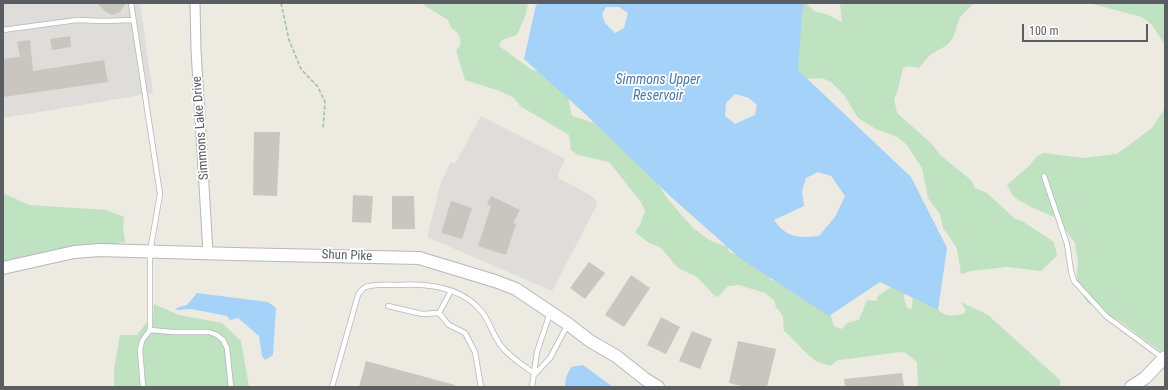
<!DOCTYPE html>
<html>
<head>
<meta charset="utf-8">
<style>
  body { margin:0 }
  #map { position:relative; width:1168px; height:390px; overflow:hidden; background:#eceae1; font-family:"Roboto Condensed",sans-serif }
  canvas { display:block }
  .frame { position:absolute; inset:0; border:4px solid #5a5d61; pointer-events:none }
  .scale { position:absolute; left:1022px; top:24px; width:126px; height:18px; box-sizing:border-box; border:2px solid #5a5d61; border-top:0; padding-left:5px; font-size:12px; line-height:14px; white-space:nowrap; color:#5a5d61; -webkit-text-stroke:3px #fff; paint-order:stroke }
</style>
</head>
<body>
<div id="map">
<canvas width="1168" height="390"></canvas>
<div class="frame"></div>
<div class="scale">100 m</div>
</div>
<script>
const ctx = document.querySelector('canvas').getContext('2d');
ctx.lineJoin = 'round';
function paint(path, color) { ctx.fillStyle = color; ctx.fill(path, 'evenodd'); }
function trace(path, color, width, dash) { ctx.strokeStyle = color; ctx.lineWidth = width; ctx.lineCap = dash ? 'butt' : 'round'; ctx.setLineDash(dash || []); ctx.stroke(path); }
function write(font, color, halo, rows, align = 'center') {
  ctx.font = font + ' "Roboto Condensed",sans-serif'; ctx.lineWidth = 3.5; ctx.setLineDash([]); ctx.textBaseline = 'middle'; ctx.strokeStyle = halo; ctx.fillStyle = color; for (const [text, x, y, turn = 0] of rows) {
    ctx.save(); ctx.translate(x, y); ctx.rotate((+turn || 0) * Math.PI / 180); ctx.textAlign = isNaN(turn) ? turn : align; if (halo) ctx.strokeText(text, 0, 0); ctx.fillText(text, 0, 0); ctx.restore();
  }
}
paint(new Path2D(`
  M3,3H140L153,93L3,118Z
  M481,116L565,159L558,174L559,178L595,198L597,205L552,291L427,237L441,182L451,162L455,164Z`), '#dfddd9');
paint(new Path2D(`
  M421,3H528L526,14L517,35L502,40L499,46L532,70L549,72L564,81L572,116L594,123L652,174L667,198L692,227L709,240L728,247L729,252L757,263L760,272L767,274L771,280L828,300L832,320L834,326L842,329L847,323L859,320L867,300L876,301L878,296L891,287L908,266L904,299L907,308L912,309L913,293L921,295V302L932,303C943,316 946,317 963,314L966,310L961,302L988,315L1060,380V387H918L917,362L906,353L901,352L839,360L836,361L830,366C826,365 822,363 818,362C804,354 796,340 784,331L783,316L776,307L774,300L765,293L739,285L728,286L718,297L715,296L697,277L678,268L661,248L649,243L635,232L640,225L645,211L641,202L609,162L578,155L571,150L569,135L520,106L514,98L500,91L465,80L456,50L460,46C461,37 459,33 451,28L448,20Z
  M768,3H806L814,11L828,15L842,22L840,3H974L960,17L953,38L947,45L930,55L919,68L908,66L903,68L897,93L894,98L897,113L932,144L940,155L971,180L975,188L987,193L1015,219L1022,221L1054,242L1057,256L1041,271L1007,267L971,271L961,274L957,249L951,239L943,228L940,214L928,198L922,168L906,144L897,137L876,129L858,118L844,95L831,82L822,78L805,79L793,70Z
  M1089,3H1165V45L1152,25L1142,17Z
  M1165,108V353L1164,354L1121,322L1088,303L1076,285L1078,262L1075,243L1057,218L1033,208L1017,199L1012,194L1007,185L1029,166L1037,156L1044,153L1083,158L1117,154L1152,128Z
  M3,193L29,205L106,210L124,217L123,227L125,242L56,256L3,273Z
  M154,304L179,315L222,323L241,341L249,387H114V369L120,335H137L148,321L153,318Z`), '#bfe2c0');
paint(new Path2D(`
  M541,3H805L802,14L798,70L911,177L947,248L938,310L880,282L829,316L741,259L670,196L581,110L524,59L536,5ZM606,7H619L628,13L624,28L615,33L605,23L602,14ZM735,94L749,98L757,105L755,115L735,124L725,116L726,103ZM818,172L831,176L845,196L835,217L819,236C799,238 786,238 774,220L804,206L802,191L806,178Z
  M197,293L268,302L276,308L273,355L265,360L262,356L259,336L238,318L230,320L227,316L191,309L177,310L176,308L187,305Z
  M583,365L613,387H565L566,377L571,367Z`), '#a4d2f8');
paint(new Path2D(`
  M97,3H126L120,12L113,15L106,12Z
  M70,36L71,47L52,50L50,39Z
  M30,40L33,71L104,60L108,82L3,97V59L20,57L17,42Z
  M254,132H280L277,196L253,195Z
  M353,195L373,196L371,223L352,222Z
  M392,196H414L415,229H392Z
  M491,196L520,210L513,223L516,224L506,255L478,246L491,206L487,204Z
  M451,201L472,208L462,239L441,233Z
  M589,262L605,273L585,299L570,288Z
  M631,275L650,288L624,327L605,315Z
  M661,317L680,327L666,354L647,345Z
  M692,331L712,339L700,369L679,361Z
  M738,341L776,349L767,387H745L729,383Z
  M366,361L455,385V387H359Z
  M902,373L904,387H845L844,379Z`), '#c9c6c0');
const service = new Path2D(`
  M131,3L160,194L150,252V330L142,341L140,350L143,387
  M3,30L77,20L104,21L133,20
  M1044,176L1067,244L1071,271L1074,281L1106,316L1163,358
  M451,291L439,313L449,325L465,333L475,352L481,387
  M388,306L422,314L439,313
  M150,330L173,332H209L217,335L223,340L227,348L231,387
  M535,374L550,358L568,324
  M332,387L358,295C360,292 362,289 364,288C371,283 389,285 397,285C427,283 462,287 482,312C490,322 493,336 502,347C511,358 523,365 535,374
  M532,387L537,352L550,313`);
const minor = new Path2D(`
  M195,3L196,50L208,253`);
const secondary = new Path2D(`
  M3,268L74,252L100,250L233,254L419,258L495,281L516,289L568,324L590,341L616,356L645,379L658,387
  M1131,387L1145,378L1165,357`);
trace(service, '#b4b7bb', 6);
trace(minor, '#b4b7bb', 11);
trace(secondary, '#b5b8bd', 14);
trace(new Path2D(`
  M281,3L289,40L301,69L318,87L325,102L323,129`), '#99c2a6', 1.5, [4, 2]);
trace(service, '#fff', 4.5);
trace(minor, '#fff', 9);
trace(secondary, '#fff', 12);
write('13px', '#5a5d61', '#fff', [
  ["Simmons Lake Drive",201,128,-94],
  ["Shun Pike",347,256,2]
]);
write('italic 14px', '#4678b1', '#fff', [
  ["Simmons Upper",658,80],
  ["Reservoir",658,96]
]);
</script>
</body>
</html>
